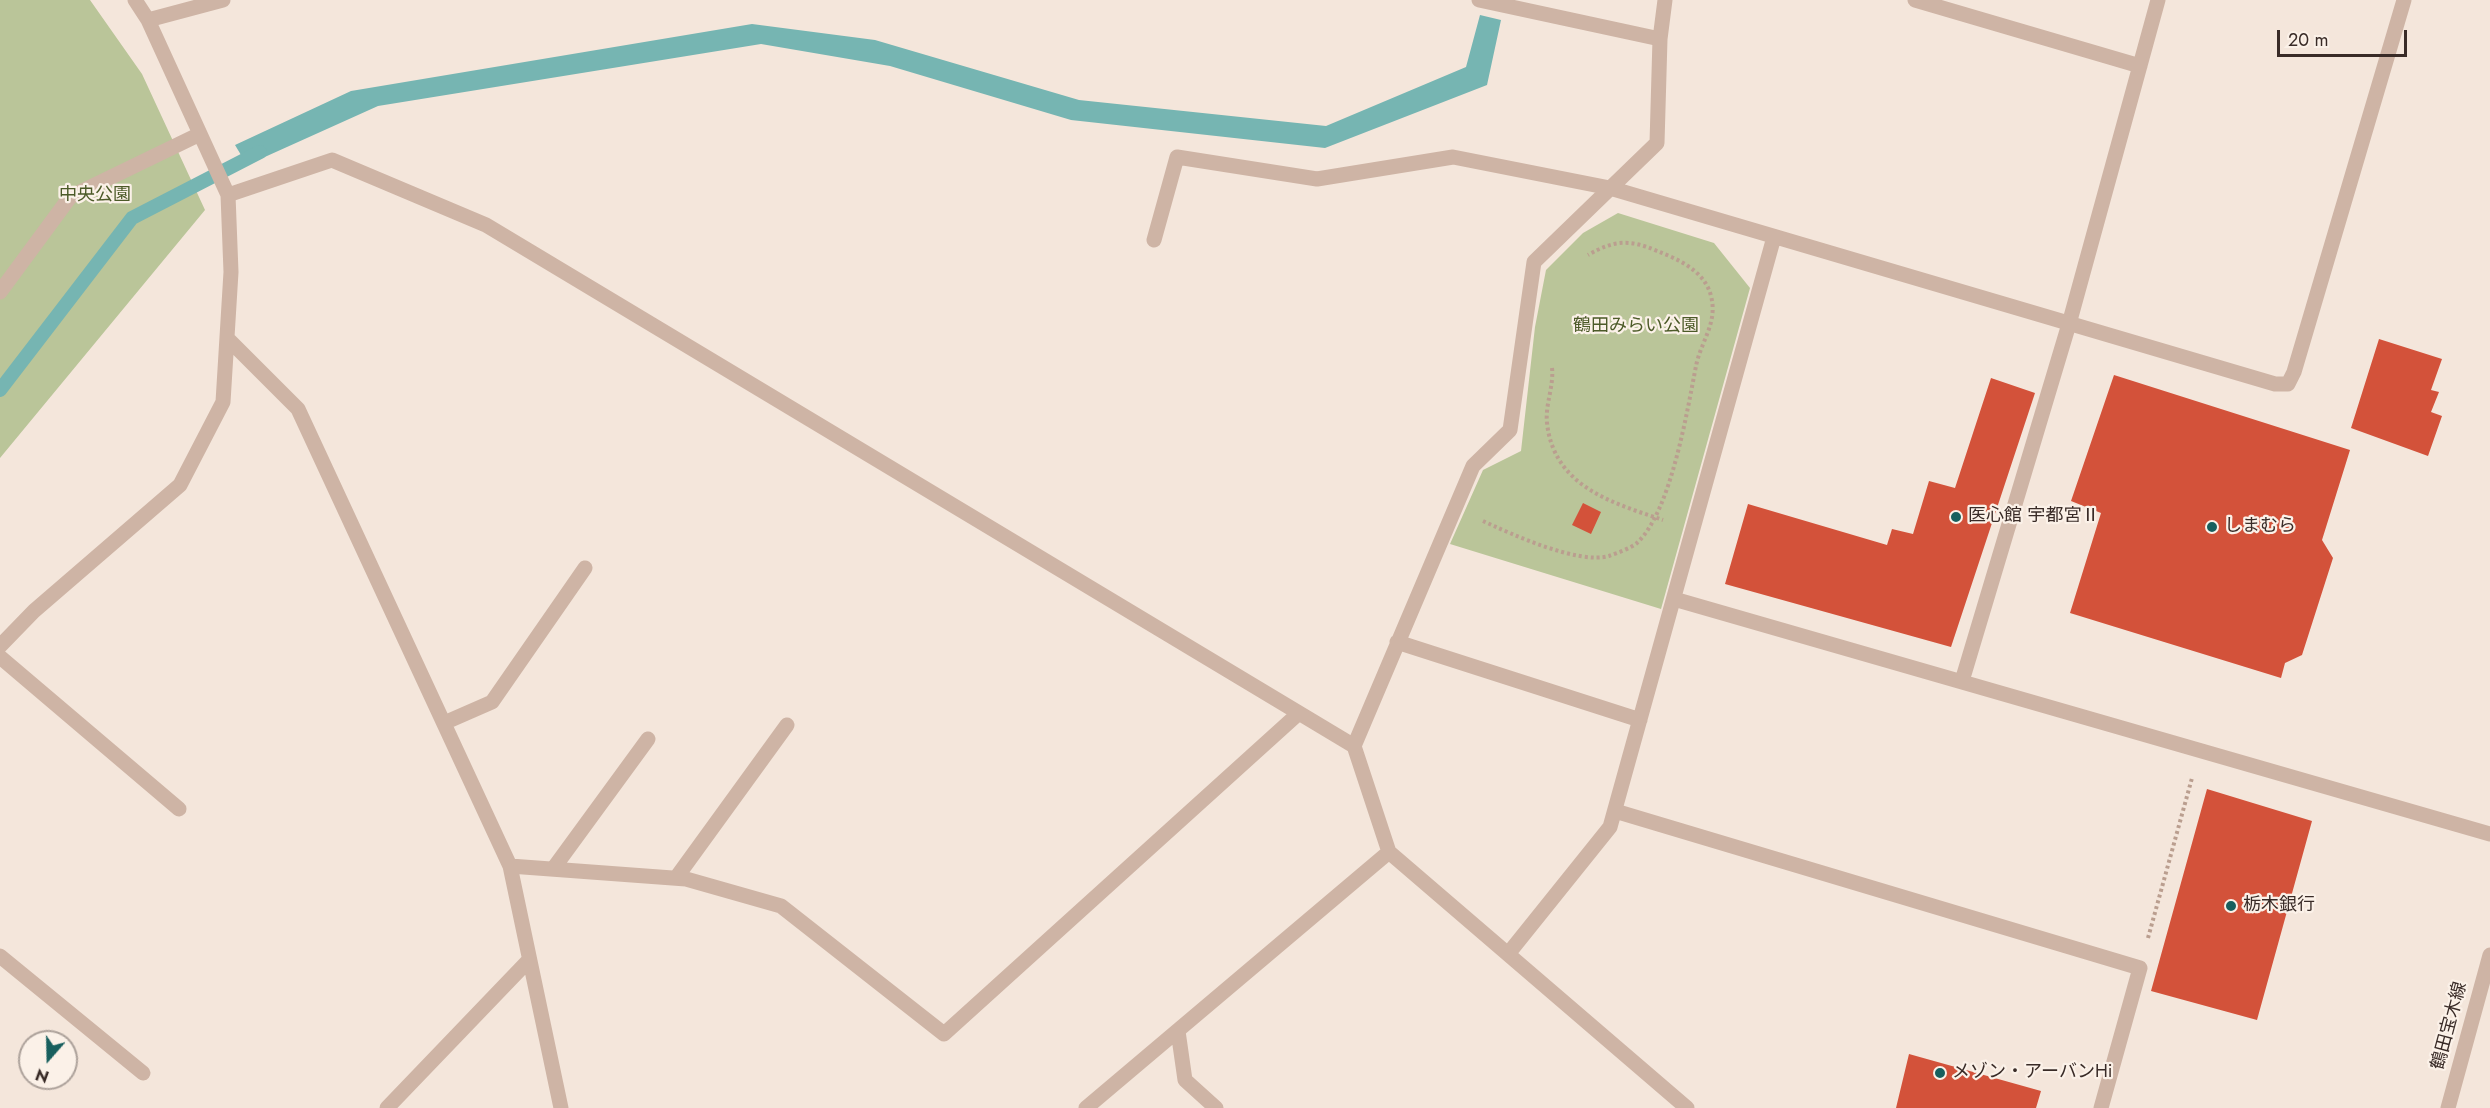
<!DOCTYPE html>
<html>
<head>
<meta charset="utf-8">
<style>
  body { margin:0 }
  #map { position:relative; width:2490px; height:1108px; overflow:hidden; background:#f4e6db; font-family:Jost,sans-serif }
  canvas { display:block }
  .north { position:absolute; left:18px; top:1030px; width:60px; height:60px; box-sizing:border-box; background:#fbf1e8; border:2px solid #ada29b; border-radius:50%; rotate:200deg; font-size:16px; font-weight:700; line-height:24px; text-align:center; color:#392b27 }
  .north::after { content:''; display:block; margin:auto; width:21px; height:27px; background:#185f5e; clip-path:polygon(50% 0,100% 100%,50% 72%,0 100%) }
  .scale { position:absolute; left:2277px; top:30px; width:130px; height:27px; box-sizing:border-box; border:3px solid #392b27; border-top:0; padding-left:8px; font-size:18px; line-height:21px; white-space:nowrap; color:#392b27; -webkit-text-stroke:4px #fbf1e8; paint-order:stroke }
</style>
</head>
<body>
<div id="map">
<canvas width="2490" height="1108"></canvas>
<div class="north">N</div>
<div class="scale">20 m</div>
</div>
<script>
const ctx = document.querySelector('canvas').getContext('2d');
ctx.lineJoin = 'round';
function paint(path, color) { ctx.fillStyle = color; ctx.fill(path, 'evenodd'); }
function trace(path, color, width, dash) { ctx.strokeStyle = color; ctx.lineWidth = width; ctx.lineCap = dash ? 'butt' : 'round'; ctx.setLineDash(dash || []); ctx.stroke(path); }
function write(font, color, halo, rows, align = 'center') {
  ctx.font = font + ' Jost,"Noto Sans JP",sans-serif'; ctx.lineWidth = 4.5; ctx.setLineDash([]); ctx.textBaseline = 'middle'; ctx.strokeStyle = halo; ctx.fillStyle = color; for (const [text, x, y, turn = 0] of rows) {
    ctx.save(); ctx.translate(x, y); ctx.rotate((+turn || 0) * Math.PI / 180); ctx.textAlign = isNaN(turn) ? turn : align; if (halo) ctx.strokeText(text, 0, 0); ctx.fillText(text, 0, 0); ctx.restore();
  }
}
paint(new Path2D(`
  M0,0H90L142,74L205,210L0,458Z
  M1618,213L1714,243L1750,288L1661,609L1450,544L1483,470L1521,451L1535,327L1546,270L1583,233Z`), '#bac599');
paint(new Path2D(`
  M1480,15L1501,20L1487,85L1325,148L1071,120L890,66L761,44L378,106L247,165L235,145L351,91L752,24L875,40L1079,100L1326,126L1466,67Z`), '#76b5b2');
trace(new Path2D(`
  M0,390L132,218L260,152`), '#76b5b2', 14);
paint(new Path2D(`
  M2379,339L2442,359L2431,390L2439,392L2431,412L2442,416L2428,456L2351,428Z
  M2114,375L2350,450L2322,540L2333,558L2302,655L2285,663L2281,678L2070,613L2101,513L2071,501Z
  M1991,378L2035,393L1951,647L1725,584L1748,504L1887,545L1892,529L1913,534L1929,481L1955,488Z
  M1583,503L1601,512L1591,534L1572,525Z
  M2207,789L2312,821L2257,1020L2151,991Z
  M1909,1054L2041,1091L2036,1108H1896Z`), '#d3523a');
trace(new Path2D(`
  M1552,368C1554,386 1545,405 1547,423C1554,487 1613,503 1663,520
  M1483,521C1511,534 1579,565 1609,556C1617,553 1632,548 1638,542C1671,510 1687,412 1696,366C1701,341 1718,323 1711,296C1705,271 1678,259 1657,251C1630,239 1614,240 1588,255
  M2148,938L2192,778`), '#ba9e8f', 4, [3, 3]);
trace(new Path2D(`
  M1479,0L1660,39L1657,143L1534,262L1510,430L1473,466L1354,746L1389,852L1687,1108
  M1915,0L2140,66
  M148,20L223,0
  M1660,39L1665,0
  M228,195L332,160L486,225L1354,746
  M1154,240L1177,157L1317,179L1453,157L1610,188L2275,384H2288L2294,372L2404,0
  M0,292L70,197L200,134
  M227,338L298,409L510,866L561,1108
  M1674,599L2490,834
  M1397,642L1640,720
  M0,646L34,611L180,485L223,402L231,272L228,195L148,20L135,0
  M0,657L179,809
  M1962,681L2069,324L2158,0
  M444,723L492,702L585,568
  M1615,811L2140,968L2101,1108
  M510,866L686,879L781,906L944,1034L1299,713
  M553,869L648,739
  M676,878L787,725
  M1508,954L1610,827L1774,237
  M0,956L143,1073
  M1178,1031L1185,1080L1216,1108
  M387,1108L529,960
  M1086,1108L1389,852
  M2448,1108L2490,955`), '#ceb4a5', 15);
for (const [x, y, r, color] of [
  [1956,517,6,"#185f5e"],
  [2212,527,6,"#185f5e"],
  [2231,906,6,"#185f5e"],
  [1940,1073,6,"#185f5e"]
]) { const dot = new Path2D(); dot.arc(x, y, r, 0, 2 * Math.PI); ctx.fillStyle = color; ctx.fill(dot); trace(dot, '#fbf1e8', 2); }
write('18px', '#4c5a28', '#fbf1e8', [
  ["中央公園",95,196],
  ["鶴田みらい公園",1636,327]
]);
write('18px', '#392b27', '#fbf1e8', [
  ["医心館 宇都宮Ⅱ",1968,517],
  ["しまむら",2224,527],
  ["栃木銀行",2243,906],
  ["メゾン・アーバンHi",1952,1073]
], 'left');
write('18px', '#392b27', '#fbf1e8', [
  ["鶴田宝木線",2450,1026,-75]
]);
</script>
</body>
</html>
